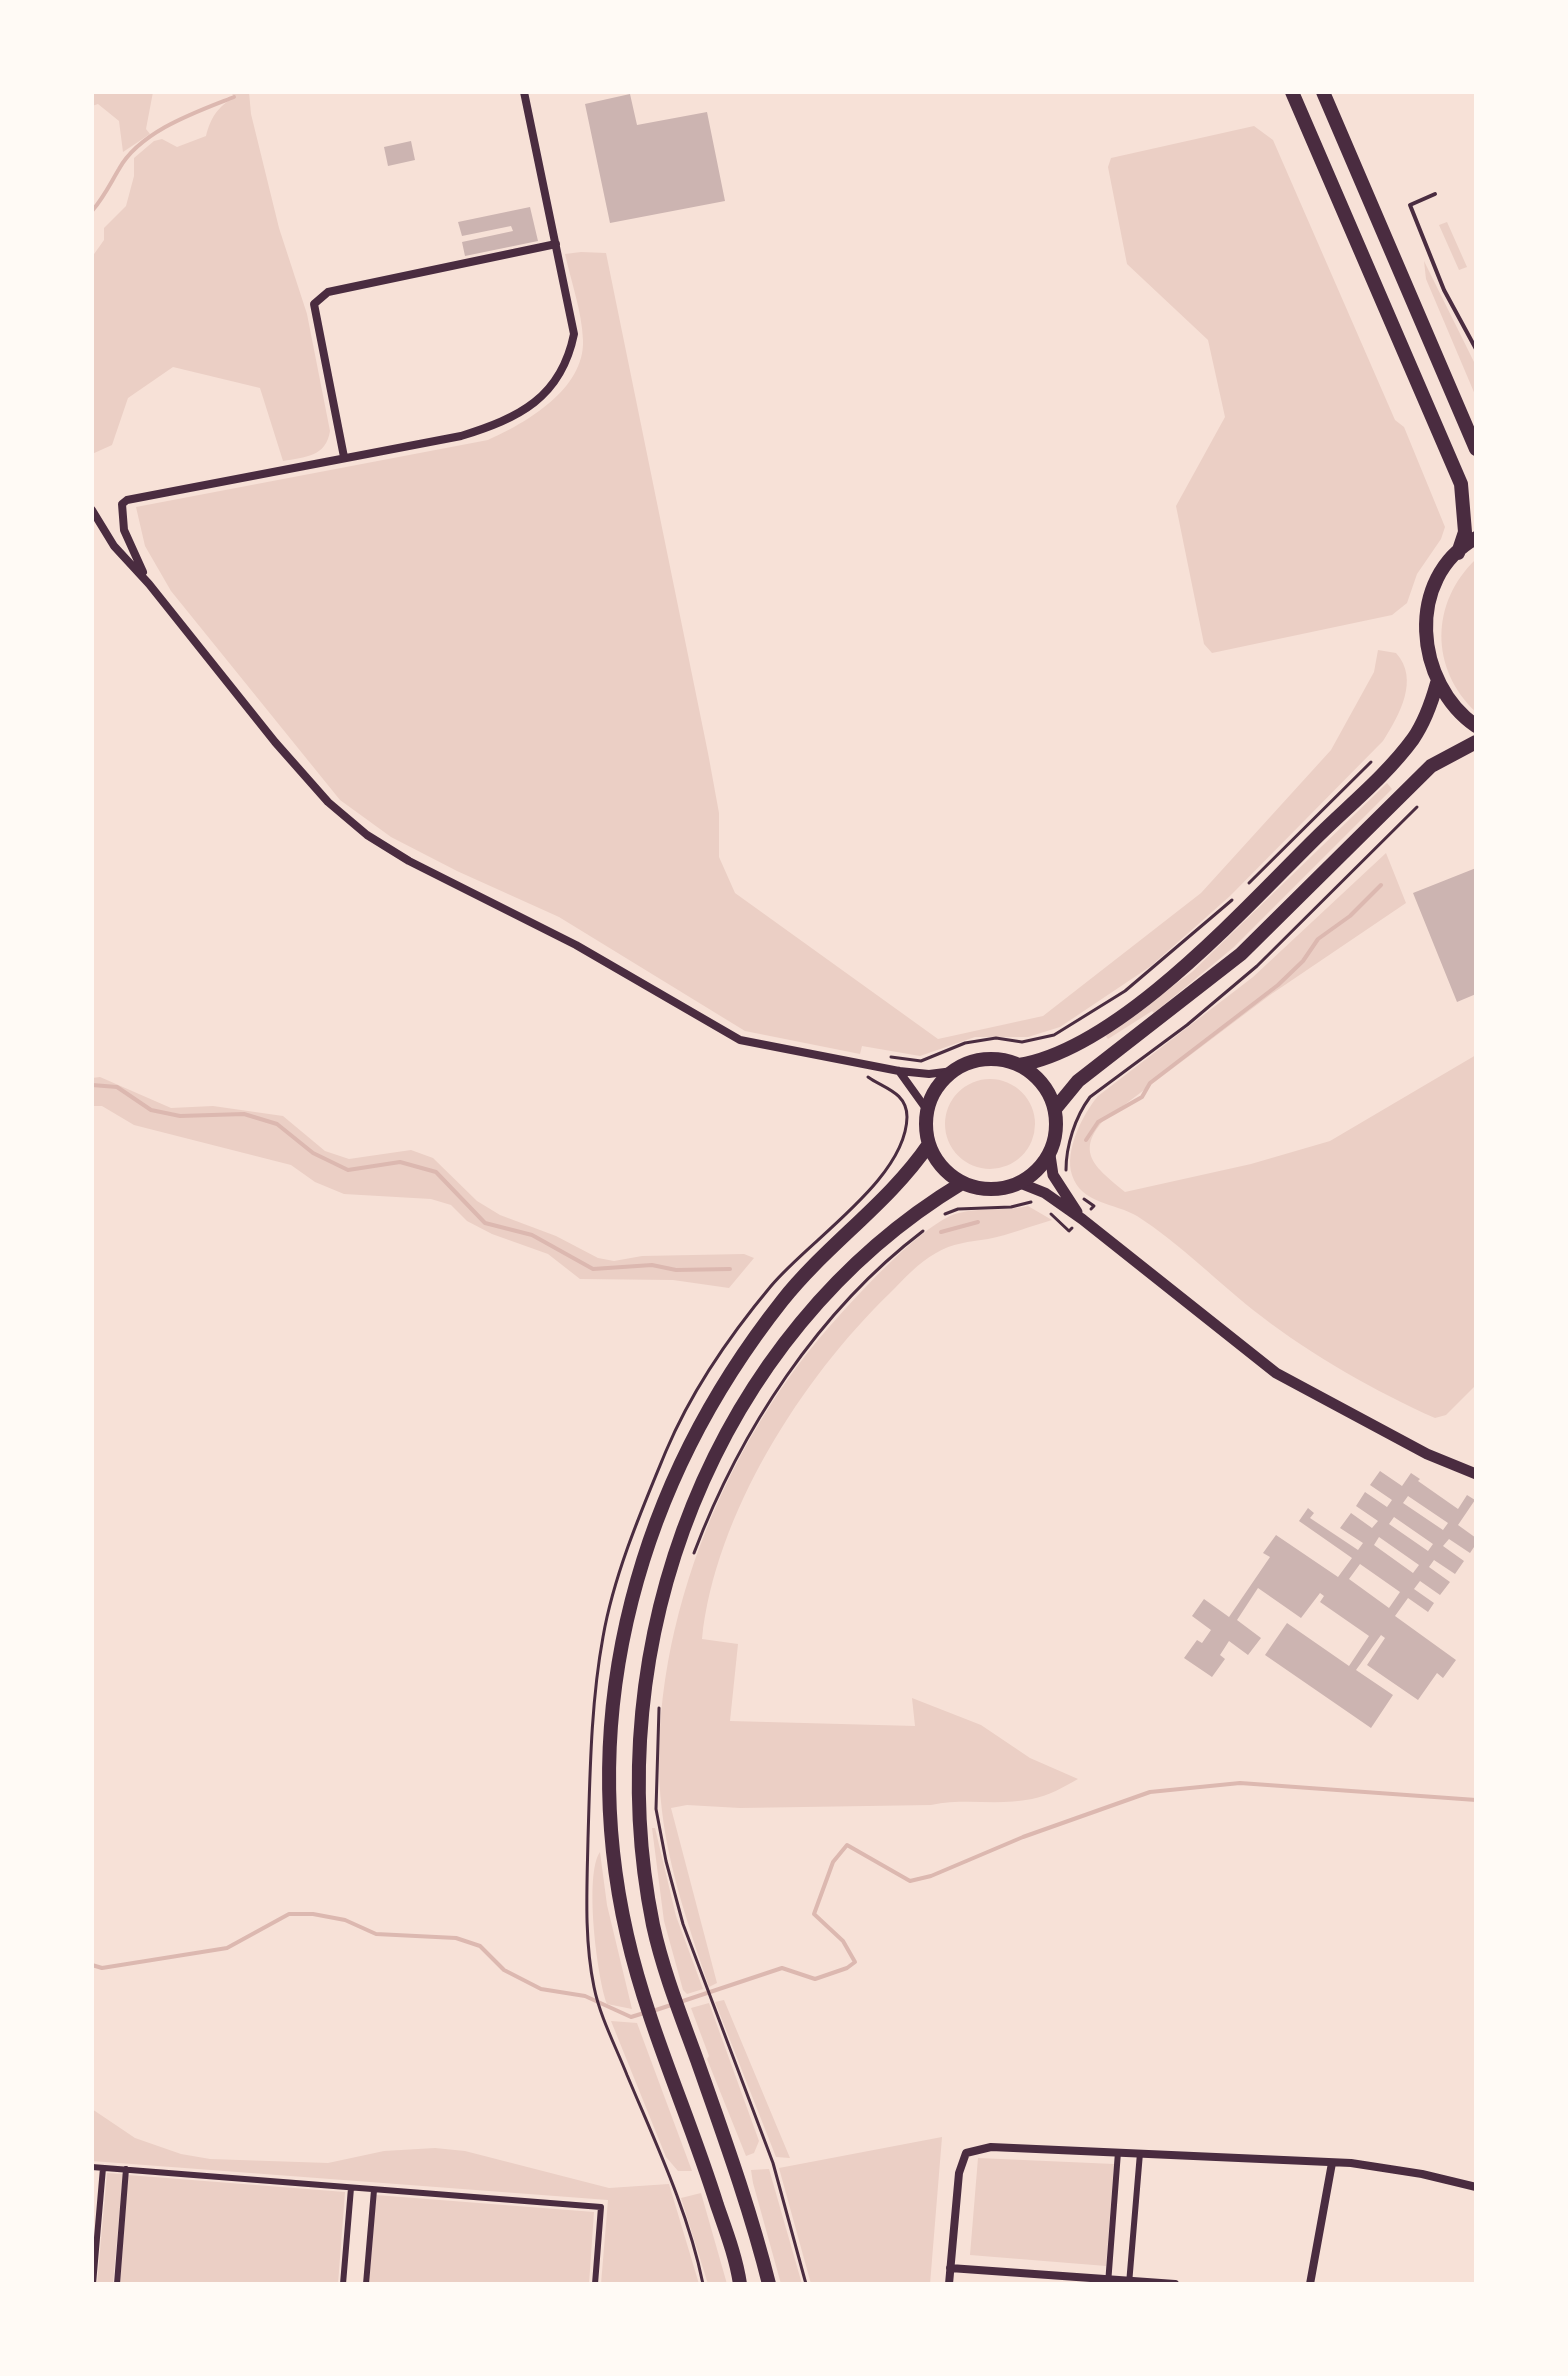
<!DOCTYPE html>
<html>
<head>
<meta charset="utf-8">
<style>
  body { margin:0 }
  #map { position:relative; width:1568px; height:2376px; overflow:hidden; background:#f7e1d7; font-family:"Roboto Condensed",sans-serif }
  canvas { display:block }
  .frame { position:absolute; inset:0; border:94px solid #fffaf5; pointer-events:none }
</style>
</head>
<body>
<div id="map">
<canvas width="1568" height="2376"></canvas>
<div class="frame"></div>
</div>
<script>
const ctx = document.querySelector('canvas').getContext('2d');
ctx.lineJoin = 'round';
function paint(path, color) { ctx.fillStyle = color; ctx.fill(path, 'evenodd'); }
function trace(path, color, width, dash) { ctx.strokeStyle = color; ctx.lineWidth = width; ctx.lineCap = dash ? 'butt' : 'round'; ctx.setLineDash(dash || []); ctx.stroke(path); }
paint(new Path2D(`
  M92,92H153L146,129L150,134L123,152L119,121L98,104L92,106Z
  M231,92H249L251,114L279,228L307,314L330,431C326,457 305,457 283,461L260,388L173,367L128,398L112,445L92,454V257L104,240V228L126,206L134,176V158L154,141L162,139L177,147L206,136C211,117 217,108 234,97Z
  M1254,126L1273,140L1395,420L1404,427L1445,527L1441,539L1417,574L1407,603L1392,615L1212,653L1204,644L1176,506L1225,417L1208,340L1127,264L1108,167L1111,158Z
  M1447,222L1467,267L1459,270L1439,225Z
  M581,252L606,253L708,753L719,813V857L735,893L938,1039L1043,1016L1201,893L1331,750L1374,672L1378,650L1396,653C1420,679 1399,716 1383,741L1230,896L1151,966L1060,1027L1028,1037H975L920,1056L862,1046L860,1054L745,1031L559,917L457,871L391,837L340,800L171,591L145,546L136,507L488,440C526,423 585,389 583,340C582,312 571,281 565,254Z
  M1424,261L1476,366V397L1426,279Z
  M1476,559V712C1430,669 1430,603 1476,559Z
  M1387,783L1392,789L1234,947L1154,1013L1152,1011L1108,1039L1105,1035L1192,972Z
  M1386,853L1406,903L1270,995L1103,1121C1074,1154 1098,1169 1125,1192L1251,1164L1330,1141L1476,1055V1385L1446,1415L1435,1418C1378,1393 1310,1354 1261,1316C1219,1284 1181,1244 1137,1216C1115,1203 1081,1204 1072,1175C1064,1151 1083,1114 1098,1096L1253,977Z
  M100,1077L171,1108L213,1106L283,1116L325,1151L349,1159L411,1150L433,1158L477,1201L500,1215L556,1236L598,1258L614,1261L642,1256L744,1254L754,1258L729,1288L673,1280L580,1279L548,1254L492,1234L467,1221L451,1205L431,1199L344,1194L315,1182L291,1165L134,1125L102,1106H92V1078Z
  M945 1124a45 45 0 1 1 90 0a45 45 0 1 1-90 0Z
  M1028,1206L1052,1220C1031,1226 1009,1235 988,1239C969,1242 952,1243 936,1253C918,1263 904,1279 890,1293C802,1378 715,1514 702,1639L738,1644L730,1721L915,1726L912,1698L981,1725L1030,1758L1078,1779C1064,1787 1048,1796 1032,1799C998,1806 965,1798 931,1805L740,1808L687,1805L671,1808L717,1983L709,1987C690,1930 669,1871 662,1811C643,1640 723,1442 838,1317C865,1287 915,1233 950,1216C973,1206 1003,1212 1028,1206Z
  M652,1828H655L676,1916L703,1989L687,1994L683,1990L664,1921Z
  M600,1852L607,1905L632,2009L607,2004C597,1978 584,1874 600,1852Z
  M724,2000L790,2158L776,2157L715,2002Z
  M709,2003L759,2141L754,2153L746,2156L707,2059L709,2056L691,2008Z
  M611,2021L637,2023L692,2171H678L666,2157Z
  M92,2109L135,2138L181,2154L210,2159L328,2163L384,2151L435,2148L465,2151L609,2188L669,2184L699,2284H601L608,2200L92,2161Z
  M942,2137L930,2284H811L779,2168Z
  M978,2158L1114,2164L1106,2266L970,2255Z
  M769,2169L802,2284H781L753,2183L751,2170Z
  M107,2173L123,2174L113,2284H97Z
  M128,2175L345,2192L338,2284H120Z
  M701,2193L727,2284H708L681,2198Z
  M376,2195L594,2212L589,2284H369Z`), '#ebcfc5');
trace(new Path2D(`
  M92,211C104,197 110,184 119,169C140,131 196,112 234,97
  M92,1085L117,1087L151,1110L180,1116L244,1114L277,1124L313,1153L348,1170L400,1162L436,1172L485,1223L532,1235L593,1269L652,1265L676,1270L730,1269
  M1086,1140L1098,1122L1142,1097L1150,1083L1278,985L1303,961L1318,939L1350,916L1381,885
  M941,1232L978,1222
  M92,1965L102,1968L227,1948L289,1914H313L345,1920L376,1934L456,1938L480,1946L504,1970L541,1989L585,1996L631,2017L644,2013
  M653,2011L782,1968L815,1979L847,1968L855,1962L843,1941L814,1914L833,1862L847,1845L910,1881L931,1876L1023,1837L1150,1792L1240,1783L1476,1800`), '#dcb8b0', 4);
paint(new Path2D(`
  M630,94L637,125L707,112L725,201L610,223L585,104Z
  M411,141L415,160L388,166L384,147Z
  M530,207L538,241L465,256L462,242L513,231L511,226L462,236L458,222Z
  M1476,868V994L1457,1002L1413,893Z
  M1380,1471L1402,1486L1411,1473L1420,1479L1418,1481L1458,1509L1467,1495L1475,1500L1458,1525L1476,1538V1544L1470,1553L1449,1539L1443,1546L1464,1561L1455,1574L1434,1560L1429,1567L1450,1582L1440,1595L1420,1581L1414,1589L1434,1603L1428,1612L1408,1598L1395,1616L1456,1660L1443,1678L1437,1673L1418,1700L1367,1665L1385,1638L1381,1635L1356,1670L1393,1695L1371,1728L1265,1655L1287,1623L1349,1666L1369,1636L1320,1602L1324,1596L1320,1593L1301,1618L1258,1588L1237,1620L1261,1638L1248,1655L1229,1641L1220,1655L1225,1659L1212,1677L1184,1658L1197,1640L1202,1643L1211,1630L1192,1616L1204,1599L1229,1617L1270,1557L1263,1553L1276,1535L1338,1577L1352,1558L1299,1521L1308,1508L1314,1513L1310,1518L1358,1550L1363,1543L1340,1528L1351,1513L1372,1528L1378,1521L1356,1506L1365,1492L1387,1507L1392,1500L1370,1485ZM1408,1496L1448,1523L1443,1530L1403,1503ZM1394,1517L1433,1544L1428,1551L1389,1524ZM1379,1537L1419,1565L1413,1573L1374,1545ZM1360,1564L1400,1592L1389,1608L1349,1579Z`), '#ccb4b1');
trace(new Path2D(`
  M1249,883L1371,762
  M891,1057L921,1061L965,1043L996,1038L1022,1042L1054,1035L1125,991L1232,900
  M1066,1170C1066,1146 1075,1117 1090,1097L1187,1025L1257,966L1417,807
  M1084,1199L1094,1206L1091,1209
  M945,1214L958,1209L1011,1207L1031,1202
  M1051,1214L1069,1231L1072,1228
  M694,1553C740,1431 818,1311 923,1231
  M659,1708L656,1809L666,1861L683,1924L773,2163L806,2284
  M703,2284C688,2211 656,2144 627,2075C616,2047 600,2017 594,1987C584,1939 587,1887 588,1839C590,1772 591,1702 603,1637C614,1574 642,1509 666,1451C691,1392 730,1335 771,1286C809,1240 906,1179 907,1117C907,1092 883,1088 868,1077`), '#4a2c40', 3);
trace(new Path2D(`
  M1435,194L1410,205L1444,290L1476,349`), '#4a2c40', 4);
trace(new Path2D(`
  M92,2167L601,2207L595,2284
  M93,2284L103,2168
  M117,2284L126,2169
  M343,2284L351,2188
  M366,2284L374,2190
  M1108,2284L1118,2152
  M1129,2284L1140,2153`), '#4a2c40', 6);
trace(new Path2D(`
  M344,457L314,304L328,292L556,244
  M92,510L114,546L149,584L275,742L328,802L367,835L409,861L576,945L740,1040L899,1071L929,1074L953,1071
  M143,572L124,530L122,504L127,500L461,436C519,418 561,398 574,334L524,92
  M899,1071L927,1110
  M950,2268L1175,2284
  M949,2284L959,2173L966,2153L991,2147L1351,2163L1422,2174L1476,2187
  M1310,2284L1332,2163`), '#4a2c40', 8);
trace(new Path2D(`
  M1050,1155L1053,1175L1077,1212
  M1020,1183L1045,1193L1082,1219L1276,1373L1427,1454L1476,1474`), '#4a2c40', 11);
trace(new Path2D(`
  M1292,92L1461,484L1465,532L1458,553
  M1323,92L1476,449
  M1476,538C1404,578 1415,684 1476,726
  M926 1124a65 65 0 1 1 130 0a65 65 0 1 1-130 0Z
  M1019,1065C1120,1048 1243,910 1315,839C1347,807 1386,776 1413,739C1424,723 1432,701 1437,683
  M1055,1109L1078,1081L1241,954L1431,766L1476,742
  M740,2284C736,2257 726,2231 717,2205C689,2115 648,2028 627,1935C575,1708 640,1481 782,1301C827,1244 888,1204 929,1144
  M769,2284C750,2208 723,2134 697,2060C681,2016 663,1971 653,1925C596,1645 713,1333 962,1183`), '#4a2c40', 14);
</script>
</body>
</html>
